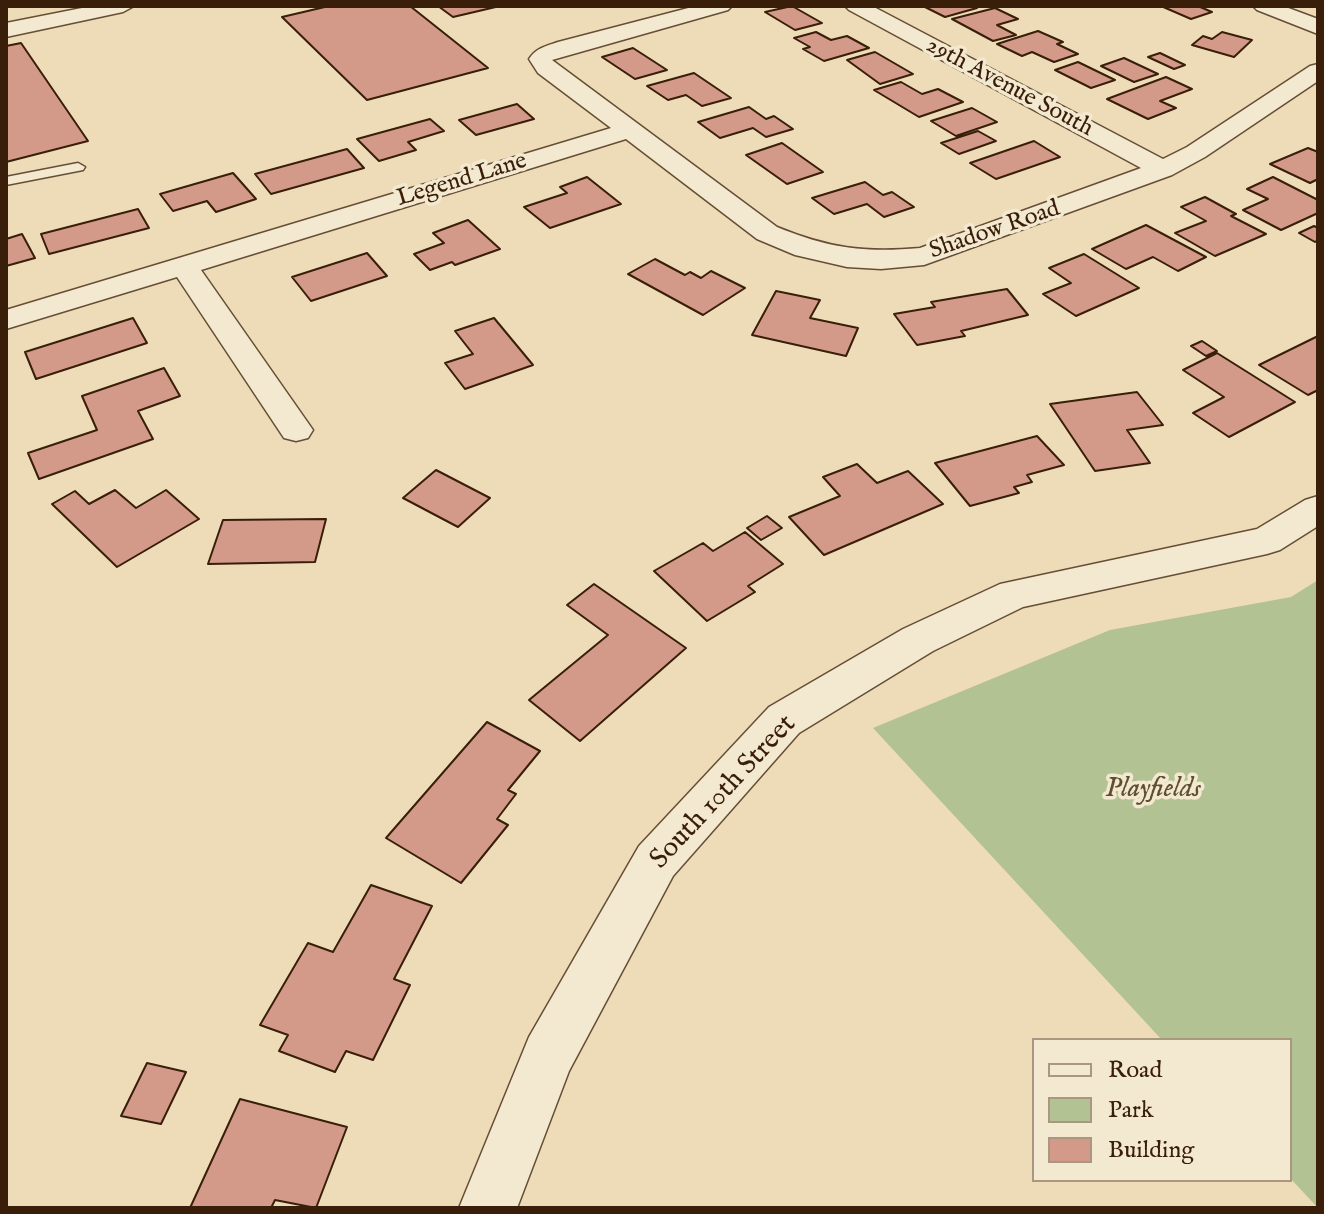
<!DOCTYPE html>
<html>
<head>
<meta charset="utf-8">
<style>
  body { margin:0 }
  #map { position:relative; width:1324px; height:1214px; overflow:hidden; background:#eddcb7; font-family:"IM FELL English",serif }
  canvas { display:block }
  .frame { position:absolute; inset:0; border:8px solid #391e0a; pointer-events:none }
  .legend { position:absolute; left:1032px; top:1038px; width:260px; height:144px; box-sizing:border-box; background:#f3e8d0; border:2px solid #a99781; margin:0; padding:10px 14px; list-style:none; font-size:24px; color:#391e0a }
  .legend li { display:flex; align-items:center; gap:16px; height:40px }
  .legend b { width:40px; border:2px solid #a99781 }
</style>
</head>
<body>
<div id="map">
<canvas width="1324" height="1214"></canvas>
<div class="frame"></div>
<ul class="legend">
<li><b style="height:10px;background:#f3e8d0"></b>Road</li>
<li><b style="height:22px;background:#b3c292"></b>Park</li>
<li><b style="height:22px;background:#d49a89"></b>Building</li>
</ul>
</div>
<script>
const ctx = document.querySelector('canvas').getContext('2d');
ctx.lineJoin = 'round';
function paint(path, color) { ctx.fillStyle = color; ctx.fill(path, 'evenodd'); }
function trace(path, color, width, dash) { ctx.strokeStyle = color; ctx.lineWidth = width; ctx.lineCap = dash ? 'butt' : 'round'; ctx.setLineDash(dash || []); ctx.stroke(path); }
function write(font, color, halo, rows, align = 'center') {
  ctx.font = font + ' "IM FELL English",serif'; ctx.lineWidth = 7; ctx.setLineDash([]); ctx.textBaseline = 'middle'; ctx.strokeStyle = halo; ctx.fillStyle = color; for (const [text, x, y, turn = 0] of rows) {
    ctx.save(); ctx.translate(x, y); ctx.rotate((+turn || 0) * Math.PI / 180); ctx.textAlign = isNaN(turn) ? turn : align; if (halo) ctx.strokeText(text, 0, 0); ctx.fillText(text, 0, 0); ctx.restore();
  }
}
paint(new Path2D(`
  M1318,580V1208L1290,1178V1040H1162L873,728L1110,630L1291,597Z`), '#b3c292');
const building = new Path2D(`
  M329,6H410L488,68L367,100L282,17Z
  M438,6H500L453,17Z
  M792,6L822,23L795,30L765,12Z
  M923,6H974L977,8L945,17Z
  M1161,6H1198L1212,12L1191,19Z
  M995,8L1018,19L997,25L1016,35L993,41L952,19Z
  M1038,31L1063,42L1057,44L1078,54L1054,62L1032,52L1022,56L997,44Z
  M816,32L831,40L847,36L869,48L824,61L803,49L810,47L794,38Z
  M1222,32L1252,40L1234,57L1192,45L1203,36L1212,39Z
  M21,43L88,141L6,162V46Z
  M633,48L667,70L635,79L602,57Z
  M875,52L913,74L880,84L847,60Z
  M1160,53L1185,65L1174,69L1148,57Z
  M1124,58L1158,74L1134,82L1101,66Z
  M1078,62L1115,80L1091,88L1055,70Z
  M694,73L731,98L702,106L686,95L668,100L647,86Z
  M1166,77L1192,89L1160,101L1176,108L1148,119L1107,99Z
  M901,82L922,94L938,89L963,102L919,117L874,90Z
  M517,104L534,119L476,135L459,120Z
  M749,107L766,119L774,116L793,129L766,137L753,128L720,138L698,122Z
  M972,108L997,122L956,136L931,121Z
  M430,119L444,131L408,142L416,150L379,161L357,139Z
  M978,131L996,141L959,154L941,143Z
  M1034,141L1060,157L996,179L970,163Z
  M782,143L823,172L787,184L746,155Z
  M1308,148L1318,152V179L1310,183L1270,164Z
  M347,149L364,168L271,194L255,174Z
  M233,173L256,199L216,212L207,201L173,211L160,194Z
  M587,177L621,204L550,228L524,207L567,193L560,187Z
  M1273,177L1318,200V213L1281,230L1243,210L1268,199L1247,189Z
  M865,182L883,195L892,192L914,207L884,217L867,204L834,214L812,198Z
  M1205,197L1236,214L1231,216L1266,234L1215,256L1175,233L1206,221L1181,207Z
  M138,209L149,228L49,254L41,234Z
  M468,220L500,249L455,265L452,262L430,270L414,254L444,243L433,233Z
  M1146,225L1206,257L1178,271L1153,257L1126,269L1092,249Z
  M1314,226L1318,228V240L1315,242L1299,233Z
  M22,234L35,258L6,266V239Z
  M367,253L387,276L311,301L292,277Z
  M1084,254L1139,288L1076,316L1043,294L1071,283L1049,268Z
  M655,259L685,275L690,272L701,278L711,271L745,288L703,315L628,274Z
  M1007,289L1028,315L961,331L965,336L917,345L894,314L935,307L931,302Z
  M776,291L820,300L810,318L858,328L846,356L752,335Z
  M133,318L147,343L36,379L25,352Z
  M494,318L533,365L465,389L445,363L473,354L455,331Z
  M1318,336V390L1308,395L1259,365Z
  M1202,341L1217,351L1206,356L1191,346Z
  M1217,353L1295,402L1229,437L1193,413L1224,397L1183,370Z
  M164,368L180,396L138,411L153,439L39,479L28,453L97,430L82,396Z
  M1137,392L1163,425L1127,430L1150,463L1095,471L1050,404Z
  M1037,436L1064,465L1027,475L1032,482L1014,487L1019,493L970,506L935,463Z
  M857,464L877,483L908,471L943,504L824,555L789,517L840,496L823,477Z
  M436,470L490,498L458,527L403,498Z
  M115,490L136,508L166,490L199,519L117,567L52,504L75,491L89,504Z
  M767,516L782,528L761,540L747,528Z
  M326,519L315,562L208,564L223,520Z
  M745,532L783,564L748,586L755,592L707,621L654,571L703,543L713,551Z
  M594,584L686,648L580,741L529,700L608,635L567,605Z
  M487,722L540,751L508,790L516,794L497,819L508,825L461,883L386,838Z
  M371,885L432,906L394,979L410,985L373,1060L346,1051L335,1072L279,1051L288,1035L260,1025L308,943L333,952Z
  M147,1063L186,1072L161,1124L121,1116Z
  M240,1099L347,1127L316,1208L275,1200L271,1208H190Z`);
paint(building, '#d49a89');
trace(building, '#391e0a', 2);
const service = new Path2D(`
  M78,163L85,167L83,170L6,185V177Z`);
const minor = new Path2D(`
  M92,6H134L123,12L6,37V23Z
  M696,6H732L728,10L552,60L777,227C828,248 864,253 920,248L1141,168L849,10L845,6H872L1163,159L1187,147L1310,66L1318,64V81L1205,157L1172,175L924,265L881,269L847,267L795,255L757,239L626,139L201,270L313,430L308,438L296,441L284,438L177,277L6,329V310L611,128L538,73L529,59C536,48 546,46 558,42Z
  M1253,6H1283L1318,19V34L1257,10Z
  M1318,496V526L1280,550L1267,554L1023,607L933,651L799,733L673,876L569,1071L517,1208H459L529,1037L639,846L769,707L903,629L1000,584L1257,529L1305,500Z`);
trace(service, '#664e35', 3);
trace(minor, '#664e35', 3);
paint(service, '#f3e8d0');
paint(minor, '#f3e8d0');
write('24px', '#391e0a', '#f3e8d0', [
  ["29th Avenue South",1009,88,28],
  ["Legend Lane",462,181,-17],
  ["Shadow Road",995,231,-19]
]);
write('italic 28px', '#5e4f33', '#f3e8d0', [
  ["Playfields",1153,790]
]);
write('28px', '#391e0a', '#f3e8d0', [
  ["South 10th Street",724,793,-47]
]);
</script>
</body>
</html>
